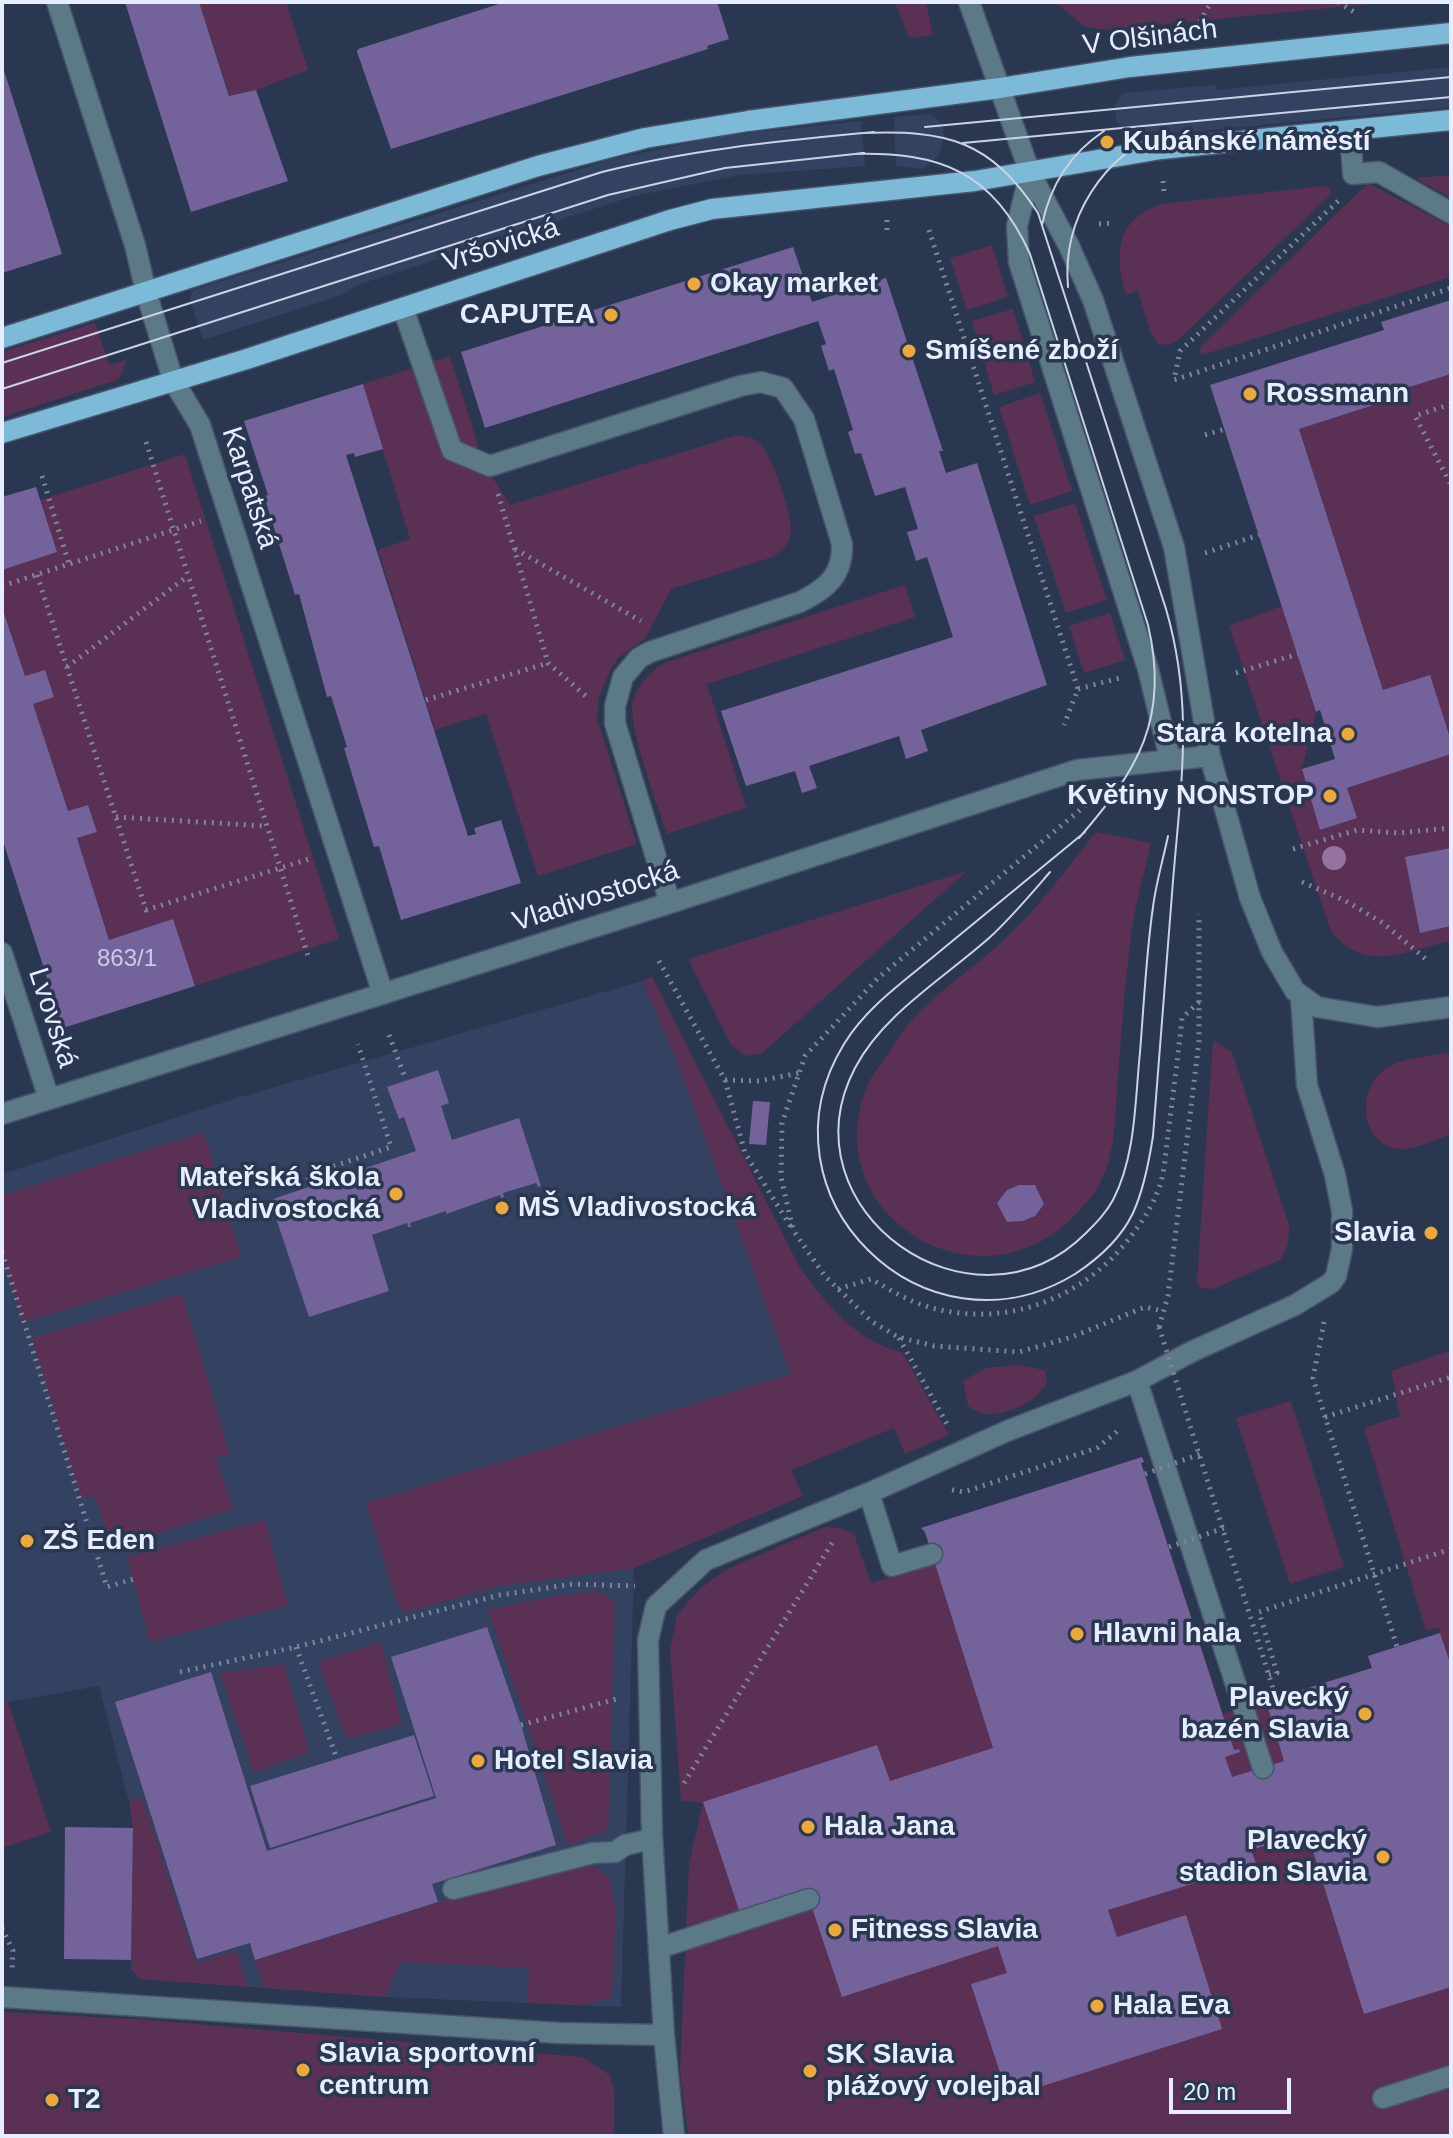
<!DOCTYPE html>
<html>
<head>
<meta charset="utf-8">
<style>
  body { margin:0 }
  #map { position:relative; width:1453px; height:2138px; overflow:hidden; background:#2a3750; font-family:Helvetica,sans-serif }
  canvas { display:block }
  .frame { position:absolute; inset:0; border:4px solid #e5edfe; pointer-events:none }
  .scale { position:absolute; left:1169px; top:2078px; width:122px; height:36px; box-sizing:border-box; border:4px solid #e5edfe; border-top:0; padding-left:10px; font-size:24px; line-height:28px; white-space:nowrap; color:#e5edfe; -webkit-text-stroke:6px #2a3750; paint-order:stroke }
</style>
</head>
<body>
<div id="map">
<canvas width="1453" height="2138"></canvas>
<div class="frame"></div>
<div class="scale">20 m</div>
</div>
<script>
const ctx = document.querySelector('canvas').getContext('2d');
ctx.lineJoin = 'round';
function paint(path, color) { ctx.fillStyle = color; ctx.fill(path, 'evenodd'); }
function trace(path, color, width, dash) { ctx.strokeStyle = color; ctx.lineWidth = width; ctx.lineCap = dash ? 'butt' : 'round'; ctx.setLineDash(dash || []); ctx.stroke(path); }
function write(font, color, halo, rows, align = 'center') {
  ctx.font = font + ' Helvetica,sans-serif'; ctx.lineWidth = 7; ctx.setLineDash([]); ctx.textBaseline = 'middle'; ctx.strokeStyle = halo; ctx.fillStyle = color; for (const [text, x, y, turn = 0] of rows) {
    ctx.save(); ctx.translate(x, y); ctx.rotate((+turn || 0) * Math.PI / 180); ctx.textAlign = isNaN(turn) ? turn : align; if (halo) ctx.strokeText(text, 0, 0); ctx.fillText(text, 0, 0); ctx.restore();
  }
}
paint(new Path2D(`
  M1451,67V107L1139,137L1123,131L1116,120L1115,105L1122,93L1215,85L1216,90Z
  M931,114L940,122L945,133L939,155L923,169L896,166L894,117Z
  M861,121L865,166L740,175L634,196L357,285L342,295L203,340L190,299L192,291L196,289L612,159L722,136Z
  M642,981L676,1058L792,1374L367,1503L480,1581L634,1568L621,2007L385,1997L182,1982L129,1802L99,1686L2,1703V1396L4,1395L2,1174L237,1098Z`), '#334260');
paint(new Path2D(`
  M199,2H286L308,70L256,90L230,96Z
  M895,2H926L933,35L916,38L908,36Z
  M1054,2H1391L1105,30L1086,27Z
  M1451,175V198L1416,178Z
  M1368,183L1451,227V277L1202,355L1199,350L1202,345Z
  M1325,186L1331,189L1329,196L1177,341L1169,345L1158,344L1151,334L1138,291L1126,295C1115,254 1114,220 1162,204Z
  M992,245L1008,297L967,310L950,258Z
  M1013,309L1035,382L994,395L972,321Z
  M95,323L109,365L126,360L122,374L117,380L2,417V352Z
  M450,356L483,462L510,505L738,435C744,437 752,438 756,440C771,449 793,516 791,533C790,544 781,551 773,557L671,589L645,639L618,658L610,671L599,697L597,719L637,844L538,876L486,714L435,730L378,550L410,539L363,384Z
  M1451,374V741L1383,690L1299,429L1405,395L1403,389Z
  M1040,393L1072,491L1030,505L999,407Z
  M182,455H185L339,939L195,986L173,919L109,940L77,838L97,832L88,805L68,811L33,704L54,697L25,676L2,605V570L56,552L40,500Z
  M1075,503L1107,600L1066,613L1034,516Z
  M905,585L915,617L707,684L746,808L667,834C658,805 627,726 633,701C638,684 650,672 664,663Z
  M1282,606L1316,712L1302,769L1321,830L1356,818L1347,788L1451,754V848L1421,933L1451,926V941C1407,950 1364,975 1331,931L1229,626Z
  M1110,613L1125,660L1084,673L1069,626Z
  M1096,832L1151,843C1144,876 1133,910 1130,944C1124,992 1121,1040 1117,1089C1115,1119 1115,1155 1100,1183C1095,1194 1086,1203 1078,1212C981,1319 810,1213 869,1082C873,1073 881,1065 886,1057C894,1045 901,1032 910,1022C936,991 981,964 1010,934C1042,903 1068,867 1096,832ZM1019,1185H1035L1044,1204C1033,1218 1025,1221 1007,1222L998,1203L1007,1190Z
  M967,871L761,1054L746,1056L731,1045L688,959Z
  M652,977L800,1268C825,1302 858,1344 902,1352L949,1435L905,1454L894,1428L791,1470L803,1496L634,1568L498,1586L404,1613L396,1600L366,1503L791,1374L676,1058L642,981Z
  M1213,1040L1232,1052L1289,1225C1289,1239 1288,1249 1280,1260L1213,1289L1201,1288L1197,1282Z
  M1451,1052V1134C1437,1139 1417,1149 1403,1149C1360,1149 1353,1086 1390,1066C1407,1057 1432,1056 1451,1052Z
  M204,1132L241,1257L23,1322L2,1252V1195Z
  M182,1294L230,1454L216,1457L233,1509L112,1548L95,1496L80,1498L32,1338Z
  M1451,1350V2136H688L680,2070L689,1863L703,1803L681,1801L670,1650L677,1615L695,1594L712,1579L734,1566L825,1527L841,1528L854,1534L871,1583L935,1564L925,1532L921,1528L1142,1457L1144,1462L1141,1463L1223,1714L1371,1668L1368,1656L1440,1633L1439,1627L1426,1631L1364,1428L1400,1416L1391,1371Z
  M1018,1365L1045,1370L1047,1383C1036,1402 1009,1415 986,1414C980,1414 973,1409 968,1406L963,1381L986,1368Z
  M1291,1401L1344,1567L1290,1584L1236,1418Z
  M265,1520L288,1605L150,1642L127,1557Z
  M600,1591L615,1603L608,1830L568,1845L488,1610L550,1597Z
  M381,1642L402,1724L347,1739L318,1662Z
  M284,1664L309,1752L254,1772L220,1673Z
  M8,1701L51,1832L2,1848V1703Z
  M142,1797L196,1963L236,1951L248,1987L139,1979L131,1969L133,1828L129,1802Z
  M593,1865L609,1878L616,1910L612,1998L583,2005L527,2003L529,1968L400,1962L385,1997L265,1988L255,1961L441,1902Z
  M2,2012L149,2020L582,2057L610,2075L614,2090V2136H2Z`), '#5a3154');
paint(new Path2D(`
  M125,2H199L229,96L256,90L288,181L191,212Z
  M505,2H717L729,39L707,46L708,49L639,71L391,149L357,52L358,49Z
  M2,64L62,254L2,273Z
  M793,247L812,302L886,278L943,451H939L946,473L977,463L1047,685L921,730L928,751L906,759L899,736L809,766L817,788L802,793L795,771L746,786L721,711L953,637L927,557L916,561L907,532L918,529L905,487L875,496L861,453L855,454L848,432L853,430L834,369L829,371L821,346L826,344L818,321L485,428L461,352Z
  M1451,300V374L1403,389L1405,395L1299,429L1383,690L1430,675L1451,741V754L1347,788L1357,818L1320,830L1302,769L1335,759L1320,710L1316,712L1210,385L1384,330L1381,322Z
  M363,384L383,449L355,457L354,453L346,455L468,836L476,834L474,828L501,820L521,883L401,920L379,846L374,847L344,748L347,747L331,696L327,697L299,594L295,595L264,496L268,495L244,421Z
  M36,487L57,552L2,570V497Z
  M2,607L25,676L45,670L54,697L33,704L68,811L88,805L97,832L77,838L109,940L173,919L195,986L63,1028L2,838Z
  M1451,848V926L1420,933L1405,857Z
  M438,1070L449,1103L441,1106L452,1140L519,1118L541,1186L538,1187L536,1183L503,1193L504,1197L501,1198L500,1195L446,1214V1211L410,1223L411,1227H408L407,1223L372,1235L389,1291L309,1317L270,1200L416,1151L404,1117L399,1119L387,1087Z
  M753,1101L770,1102L766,1145L749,1144Z
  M1019,1185H1035L1044,1204L1035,1216L1023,1221L1007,1222L997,1203L1007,1190Z
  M1142,1457L1144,1462L1141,1463L1234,1750L1239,1749L1240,1752L1225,1757L1232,1777L1284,1761L1266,1701L1372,1668L1368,1656L1440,1633L1451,1666V1987L1364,2014L1307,1832L1251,1850L1256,1864L1108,1910L1117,1937L1186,1915L1222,2029L1008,2097L971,1984L1007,1973L998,1946L842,1997L809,1899L739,1910L703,1802L877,1745L890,1781L993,1748L925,1532L921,1528Z
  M487,1627L521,1725L556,1845L432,1884L438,1902L255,1960L250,1943L197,1959L115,1702L211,1672L267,1851L436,1798L391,1657Z
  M414,1735L434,1796L270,1848L250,1786Z
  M65,1827L133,1828L131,1960L64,1959Z`), '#74629b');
const minor = new Path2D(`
  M57,2L135,245L146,292L173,380L200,425L383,994
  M969,2L1030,173L1069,246L1093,300L1174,547L1210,756L1250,898L1272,952L1295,991L1317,1007L1377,1017L1451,1007
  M1350,131L1353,174L1379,172L1451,213
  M1030,173L1017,226L1019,262L1148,669L1170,759
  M403,308L452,450L490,466L740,386L761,382L783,388L804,419L842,544C843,576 826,589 800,602L650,652L639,658L623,677L615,706V723L670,903
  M2,953L49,1099
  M2,1114L670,903L1077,770L1210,756
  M1137,1381L1263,1768
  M869,1493L892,1566L932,1554
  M453,1889L593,1853L615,1852L625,1845L652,1839
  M659,1948L809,1899
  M2,1997L559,2033L664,2035
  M1383,2098L1451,2076
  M674,2136L664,2035L652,1835L648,1640L656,1606L706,1560L869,1493L1007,1431L1137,1381L1191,1352L1295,1305L1331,1283L1336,1276L1342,1249V1211L1335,1175L1307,1085L1301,998`);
const major = new Path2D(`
  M2,338L538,166L645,138L748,121L1000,88L1130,67L1451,33
  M2,433L247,359L670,220L712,209L975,181L1161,149L1451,120`);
trace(minor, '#48546c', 23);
trace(major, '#48546c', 23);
trace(new Path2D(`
  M1338,2L1354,12
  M1196,29L1211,2
  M1163,181L1164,192
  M1338,201L1180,351L1174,380L1451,288
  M887,220V231
  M1099,224L1114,223
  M929,230L1078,689L1064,725
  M1451,404L1415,416L1451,485
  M1205,435L1225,429
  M146,442L309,959
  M42,476L69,564
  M498,494L548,663L588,698
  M515,549L641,621
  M1205,553L1259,535
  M37,575L146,910L309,859
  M2,586L201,521
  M67,667L188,576
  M1236,673L1298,654
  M1078,689L1120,678
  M426,700L548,663
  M1086,805L878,978L805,1056L782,1123L781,1177L793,1230L824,1275L871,1321L898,1337L934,1346L1019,1352L1072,1337L1145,1307L1163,1311
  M116,817L266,826
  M1293,849L1357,830L1398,833L1451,828
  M1302,882L1346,901L1383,923L1428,961
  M659,961L725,1080L745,1153L791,1227
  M389,1035L406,1080
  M725,1080L759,1081L799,1073
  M312,1186L307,1175L391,1147L358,1044
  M2,1252L107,1587L134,1579
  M838,1289L871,1279C890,1290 910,1302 932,1308C1004,1327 1077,1301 1124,1245C1140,1225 1153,1207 1161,1182C1165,1167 1166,1149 1168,1134C1173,1095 1178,1057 1182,1018L1199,1002
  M1324,1322L1313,1378L1397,1647
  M1159,1327L1168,1296L1199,1041V914
  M899,1338L947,1424
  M1325,1417L1451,1377
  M952,1490L964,1492L1097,1448L1120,1429
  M296,1647L337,1759
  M180,1672L296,1647L500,1595L573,1584L635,1586
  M1269,1675L1277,1673L1259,1612L1451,1549
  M521,1725L620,1698
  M684,1783L832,1543
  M2,1928L13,1951L12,1969`), '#7c879d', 5, [2, 6]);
trace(minor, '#5c7988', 20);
trace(major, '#7cbad7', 20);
trace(new Path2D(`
  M925,127L1451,77
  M863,133C947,130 990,140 1038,213L1166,609C1194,705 1181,783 1173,881C1167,966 1160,1051 1153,1136C1149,1162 1144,1189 1133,1213C1121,1238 1098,1259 1075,1274C925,1366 751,1196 844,1044C867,1006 906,980 939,952C988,912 1036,872 1085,832
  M963,143L1451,97
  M854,154C939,152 993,171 1030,254L1148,625C1170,718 1138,770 1079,838
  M1042,225C1050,186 1071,153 1104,131
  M1068,287C1062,218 1103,155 1167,130
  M2,363L602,172C692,149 782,141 874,132
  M2,389L608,195L725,168L864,153
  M1050,872C1031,894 1011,918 989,938C944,978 883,1014 855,1068C781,1210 973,1346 1086,1233C1096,1223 1106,1213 1113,1200C1136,1156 1135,1100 1140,1052C1144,1004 1146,955 1153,907C1156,883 1163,860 1168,836`), '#cad3e5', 2);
trace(new Path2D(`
  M1159,1327L1276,1698
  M1145,1474L1200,1454
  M1169,1547L1224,1528`), '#7c879d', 5, [2, 6]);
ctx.fillStyle = '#9572a0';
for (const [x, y] of [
  [1334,858]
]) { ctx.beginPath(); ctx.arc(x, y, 12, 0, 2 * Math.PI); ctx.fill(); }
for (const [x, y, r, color] of [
  [1107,142,8,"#eda83c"],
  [694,284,8,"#eda83c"],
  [611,315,8,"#eda83c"],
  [909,351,8,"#eda83c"],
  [1250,394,8,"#eda83c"],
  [1348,734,8,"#eda83c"],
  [1330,796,8,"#eda83c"],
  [396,1194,8,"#eda83c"],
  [502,1208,8,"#eda83c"],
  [1431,1233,8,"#eda83c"],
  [27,1541,8,"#eda83c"],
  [1077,1634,8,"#eda83c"],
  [1365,1714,8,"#eda83c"],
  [478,1761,8,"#eda83c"],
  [808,1827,8,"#eda83c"],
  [1383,1857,8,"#eda83c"],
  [835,1930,8,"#eda83c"],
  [1097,2006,8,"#eda83c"],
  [303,2070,8,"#eda83c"],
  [810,2071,8,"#eda83c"],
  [52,2100,8,"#eda83c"]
]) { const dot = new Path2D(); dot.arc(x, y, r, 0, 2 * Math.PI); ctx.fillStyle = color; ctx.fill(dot); trace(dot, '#2a3750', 3); }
write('24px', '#c9cae5', null, [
  ["863/1",127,959]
]);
write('28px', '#e5edfe', '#2a3750', [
  ["V Olšinách",1150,38,-7],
  ["Vršovická",501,246,-18],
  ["Karpatská",249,488,72],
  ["Vladivostocká",596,897,-18],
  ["Lvovská",52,1018,72]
]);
write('bold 28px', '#e5edfe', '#2a3750', [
  ["Kubánské náměstí",1123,142],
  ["Okay market",710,284],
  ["CAPUTEA",595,315,"right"],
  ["Smíšené zboží",925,351],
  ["Rossmann",1266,394],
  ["Stará kotelna",1332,734,"right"],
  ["Květiny NONSTOP",1314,796,"right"],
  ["Mateřská škola",380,1178,"right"],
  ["Vladivostocká",380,1210,"right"],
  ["MŠ Vladivostocká",518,1208],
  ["Slavia",1415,1233,"right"],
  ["ZŠ Eden",43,1541],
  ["Hlavni hala",1093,1634],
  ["Plavecký",1349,1698,"right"],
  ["bazén Slavia",1349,1730,"right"],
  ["Hotel Slavia",494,1761],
  ["Hala Jana",824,1827],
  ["Plavecký",1367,1841,"right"],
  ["stadion Slavia",1367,1873,"right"],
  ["Fitness Slavia",851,1930],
  ["Hala Eva",1113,2006],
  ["Slavia sportovní",319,2054],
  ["centrum",319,2086],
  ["SK Slavia",826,2055],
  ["plážový volejbal",826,2087],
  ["T2",68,2100]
], 'left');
</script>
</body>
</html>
